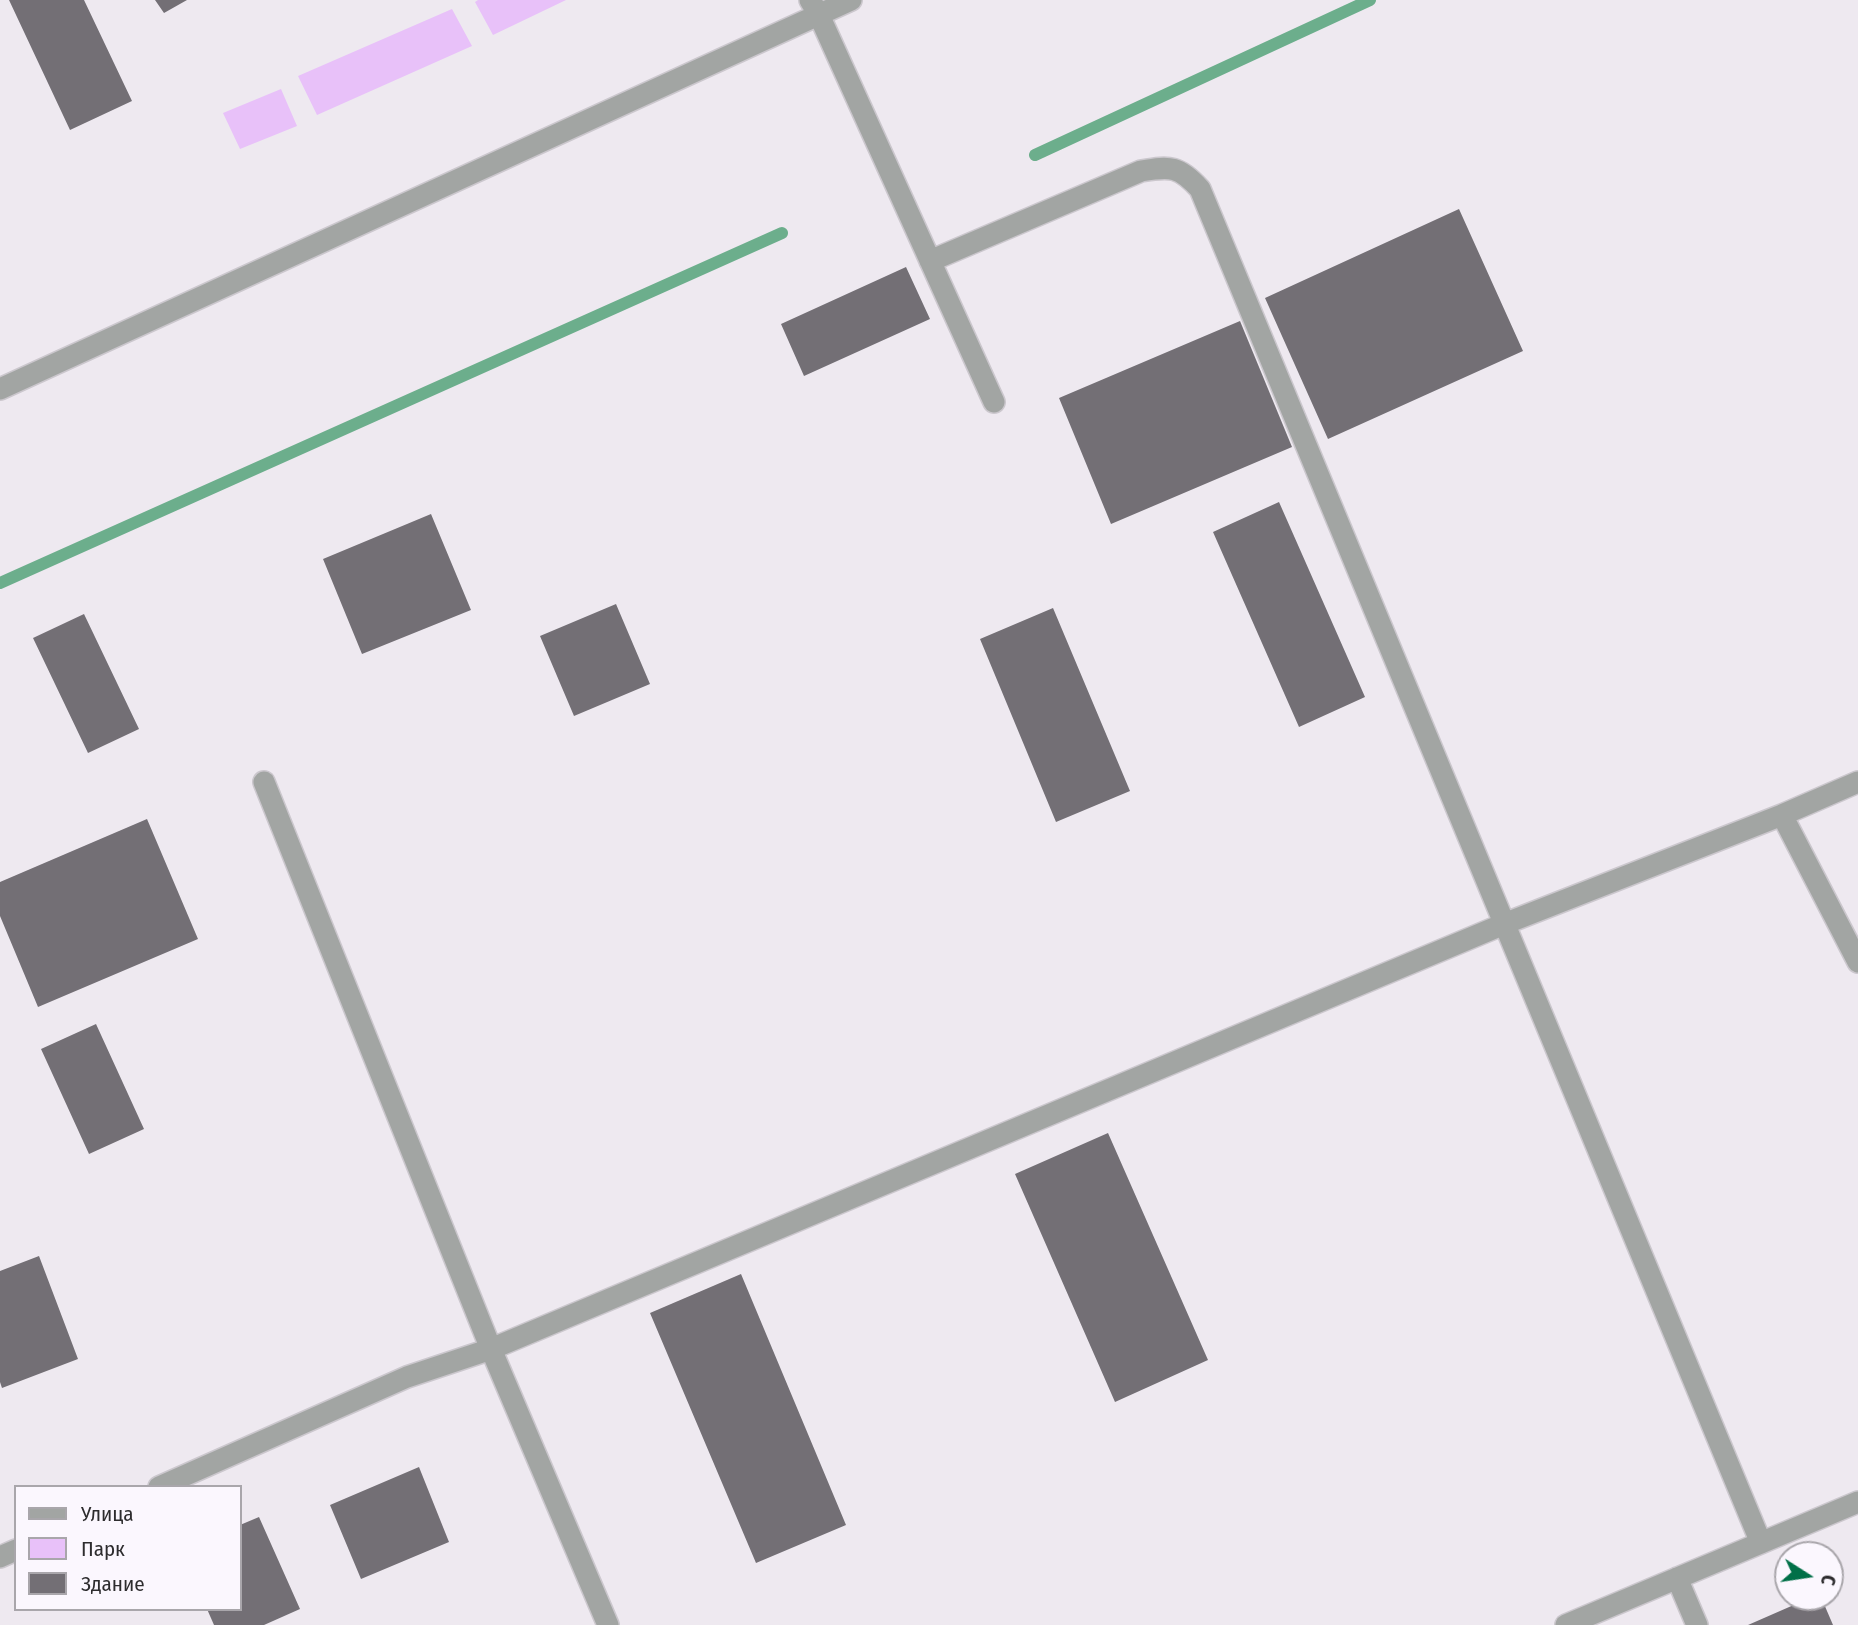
<!DOCTYPE html>
<html>
<head>
<meta charset="utf-8">
<style>
  body { margin:0 }
  #map { position:relative; width:1858px; height:1625px; overflow:hidden; background:#eee9f0; font-family:"Fira Sans Condensed",sans-serif }
  canvas { display:block }
  .legend { position:absolute; left:14px; top:1485px; width:228px; height:126px; box-sizing:border-box; background:#fbf7fe; border:2px solid #a9a6ab; margin:0; padding:9px 12px; list-style:none; font-size:21px; color:#2d2c2e }
  .legend li { display:flex; align-items:center; gap:14px; height:35px }
  .legend b { width:35px; border:2px solid #a9a6ab }
  .north { position:absolute; left:1774px; top:1541px; width:70px; height:70px; box-sizing:border-box; background:#fbf7fe; border:2px solid #a9a6ab; border-radius:50%; rotate:102deg; font-size:19px; font-weight:700; line-height:28px; text-align:center; color:#2d2c2e }
  .north::after { content:''; display:block; margin:auto; width:24px; height:32px; background:#017048; clip-path:polygon(50% 0,100% 100%,50% 72%,0 100%) }
</style>
</head>
<body>
<div id="map">
<canvas width="1858" height="1625"></canvas>
<ul class="legend">
<li><b style="height:9px;background:#a2a5a3"></b>Улица</li>
<li><b style="height:19px;background:#e8c1f9"></b>Парк</li>
<li><b style="height:19px;background:#736f75"></b>Здание</li>
</ul>
<div class="north">С</div>
</div>
<script>
const ctx = document.querySelector('canvas').getContext('2d');
ctx.lineJoin = 'round';
function paint(path, color) { ctx.fillStyle = color; ctx.fill(path, 'evenodd'); }
function trace(path, color, width, dash) { ctx.strokeStyle = color; ctx.lineWidth = width; ctx.lineCap = dash ? 'butt' : 'round'; ctx.setLineDash(dash || []); ctx.stroke(path); }
paint(new Path2D(`
  M478,0H566L493,35L475,2Z
  M452,9L472,46L317,115L298,76Z
  M281,89L297,126L240,149L223,113Z`), '#e8c1f9');
trace(new Path2D(`
  M1035,155L1370,0
  M0,583L782,233`), '#6cae8c', 12);
paint(new Path2D(`
  M9,0H84L132,101L70,130Z
  M155,0H187L164,13Z
  M1459,209L1523,351L1328,439L1265,298Z
  M906,267L930,319L804,376L781,324Z
  M1240,321L1292,447L1111,524L1059,398Z
  M1279,502L1365,697L1299,727L1213,532Z
  M431,514L471,610L362,654L323,559Z
  M616,604L650,684L574,716L540,636Z
  M1053,608L1130,791L1056,822L980,639Z
  M84,614L139,729L88,753L33,638Z
  M147,819L198,939L38,1007L0,916V882Z
  M96,1024L144,1129L89,1154L41,1049Z
  M1108,1133L1208,1360L1115,1402L1015,1174Z
  M39,1256L78,1359L2,1388L0,1382V1271Z
  M741,1274L846,1525L756,1563L650,1313Z
  M419,1467L449,1542L361,1579L330,1505Z
  M259,1517L300,1609L264,1625H214L207,1609H240V1525Z
  M1812,1597H1821L1833,1625H1748Z`), '#736f75');
const minor = new Path2D(`
  M810,0L819,15L994,402
  M930,261L1141,171C1171,166 1179,166 1200,189L1761,1543
  M0,389L851,0
  M1782,815L1858,962
  M159,1487L407,1377L491,1349L264,782
  M0,1557L16,1550
  M1677,1578L1697,1625
  M608,1625L491,1349L1504,924L1782,815L1858,782
  M1566,1625L1858,1502`);
trace(minor, '#cbc7cd', 24);
trace(minor, '#a2a5a3', 21);
</script>
</body>
</html>
